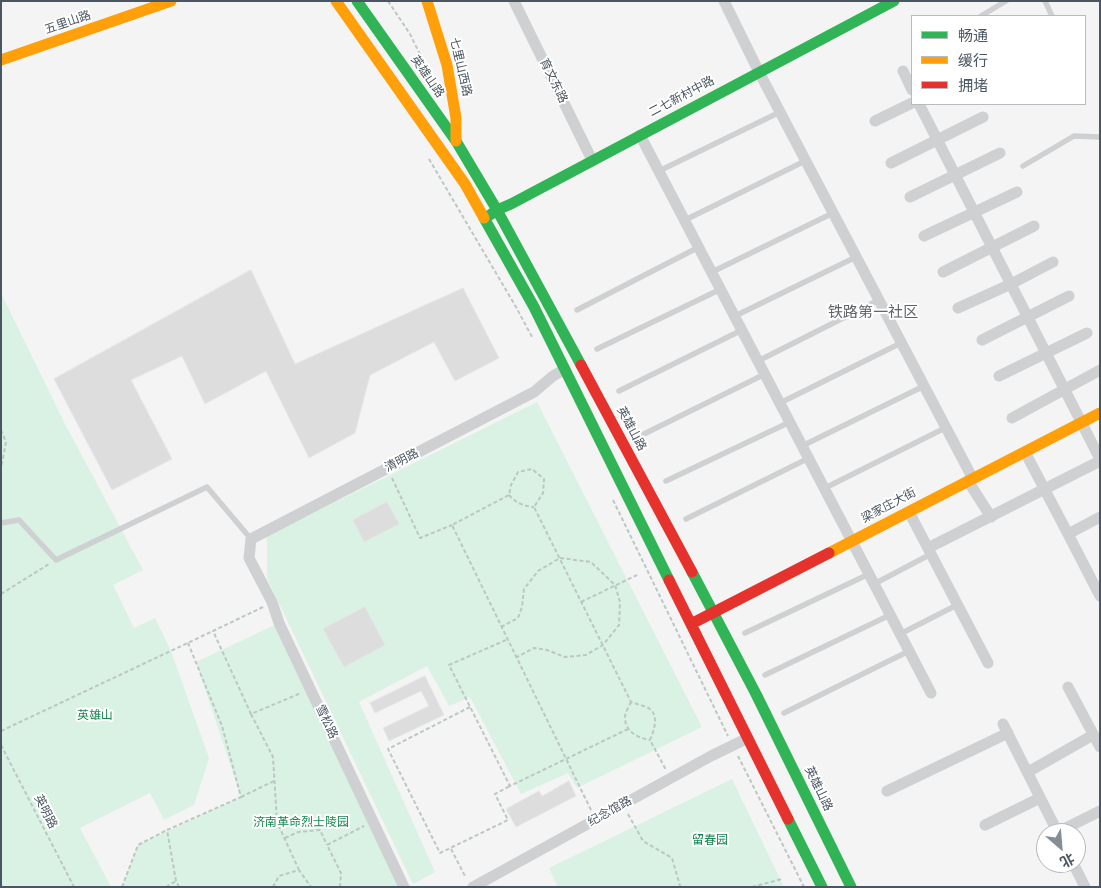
<!DOCTYPE html>
<html>
<head>
<meta charset="utf-8">
<style>
  body { margin:0 }
  #map { position:relative; width:1101px; height:888px; overflow:hidden; background:#f4f4f4; font-family:Roboto,"Noto Sans SC",sans-serif }
  canvas { display:block }
  .frame { position:absolute; inset:0; border:2px solid #4a5661; pointer-events:none }
  .legend { position:absolute; left:911px; top:15px; width:175px; height:90px; box-sizing:border-box; background:#fff; border:1px solid #b7bbc0; margin:0; padding:6px 9px; list-style:none; font-size:15px; color:#4a5661 }
  .legend li { display:flex; align-items:center; gap:10px; height:25px }
  .legend b { width:25px; border:1px solid #b7bbc0 }
  .north { position:absolute; left:1036px; top:823px; width:50px; height:50px; box-sizing:border-box; background:#fff; border:1px solid #b7bbc0; border-radius:50%; rotate:153deg; font-size:14px; font-weight:700; line-height:20px; text-align:center; color:#4a5661 }
  .north::after { content:''; display:block; margin:auto; width:18px; height:22px; background:#868d94; clip-path:polygon(50% 0,100% 100%,50% 72%,0 100%) }
</style>
</head>
<body>
<div id="map">
<canvas width="1101" height="888"></canvas>
<div class="frame"></div>
<ul class="legend">
<li><b style="height:6px;background:#30b455"></b>畅通</li>
<li><b style="height:6px;background:#ff9f0a"></b>缓行</li>
<li><b style="height:6px;background:#e5322d"></b>拥堵</li>
</ul>
<div class="north">北</div>
</div>
<script>
const ctx = document.querySelector('canvas').getContext('2d');
ctx.lineJoin = 'round';
function paint(path, color) { ctx.fillStyle = color; ctx.fill(path, 'evenodd'); }
function trace(path, color, width, dash) { ctx.strokeStyle = color; ctx.lineWidth = width; ctx.lineCap = dash ? 'butt' : 'round'; ctx.setLineDash(dash || []); ctx.stroke(path); }
function write(font, color, halo, rows, align = 'center') {
  ctx.font = font + ' Roboto,"Noto Sans SC",sans-serif'; ctx.lineWidth = 4; ctx.setLineDash([]); ctx.textBaseline = 'middle'; ctx.strokeStyle = halo; ctx.fillStyle = color; for (const [text, x, y, turn = 0] of rows) {
    ctx.save(); ctx.translate(x, y); ctx.rotate((+turn || 0) * Math.PI / 180); ctx.textAlign = isNaN(turn) ? turn : align; if (halo) ctx.strokeText(text, 0, 0); ctx.fillText(text, 0, 0); ctx.restore();
  }
}
paint(new Path2D(`
  M1,293L65,424L143,570L113,585L134,628L155,618L171,651L209,758L194,805L164,820L150,793L80,828L111,887H1Z
  M537,402L702,727L577,788L568,773L521,794L470,697L449,706L427,666L359,702L435,872L413,884L267,578V536Z
  M279,623L399,887H122L138,845L241,797L196,662Z
  M732,779L784,887H558L549,868Z`), '#d9f2e3');
const building = new Path2D(`
  M251,270L295,364L463,288L499,358L455,381L434,342L370,375L355,433L309,458L266,371L205,404L182,356L131,380L172,459L112,490L54,379Z
  M387,502L399,524L364,542L353,520Z
  M365,607L385,645L344,667L323,629Z
  M425,676L444,715L389,741L383,728L429,706L421,691L375,713L370,703Z
  M569,781L576,796L516,827L506,809L539,791L542,796Z`);
paint(building, '#ddddde');
trace(building, '#e5e6e7', 1);
trace(new Path2D(`
  M388,1L410,34L435,85
  M429,159L516,307L532,337
  M1,430L6,442L1,468
  M392,478L420,538L452,525
  M509,495C516,503 523,506 534,507
  M613,500L728,736
  M1,594L49,564
  M581,602L637,575
  M263,607L213,631L251,714L301,693
  M501,627L518,618L522,607L524,589L538,571L560,558L591,562L615,585L620,602L619,625L603,645L586,655L565,657L547,650L534,648L517,657
  M506,640L449,665L510,786L628,729
  M631,702C629,706 625,713 625,717C625,732 638,738 650,740
  M470,707L388,749L440,853L508,820L495,794L510,786
  M251,714L273,757L277,822L299,870
  M1,731L213,631
  M1,745L74,887
  M738,756L804,887
  M241,797L274,781
  M591,810L452,525L509,495L511,485L518,472L532,469L544,479L543,493L534,507L631,702C636,704 646,706 650,709C659,717 654,730 650,740L666,770
  M628,814L643,841L672,858L680,886L682,887
  M285,838L298,832L320,830L327,845
  M451,849L466,878
  M122,887L138,845L167,830
  M166,887L176,881
  M179,887L176,881L167,830L241,797L222,726L188,643
  M273,887L279,876L299,870L311,887
  M340,887L341,873L327,845L364,826
  M752,887L782,879`), '#bcc7c4', 2, [4, 2.5]);
trace(new Path2D(`
  M1045,1L1052,16
  M981,16L1006,1
  M1023,166L1074,136L1100,137
  M659,171L780,112
  M685,220L805,161
  M712,272L833,213
  M577,310L699,247
  M735,316L856,257
  M597,349L721,289
  M758,361L879,300
  M619,391L742,330
  M780,403L901,343
  M642,435L765,374
  M802,446L924,386
  M666,481L790,422
  M825,488L945,428
  M686,519L809,458
  M1,523L19,520L56,560L207,487L251,539
  M874,584L931,554
  M745,633L869,574
  M900,634L957,605
  M765,675L890,615
  M784,713L909,651`), '#ced0d2', 5.5);
trace(new Path2D(`
  M514,1L592,160
  M724,1L759,72L973,479
  M903,71L912,90
  M919,104L1100,459
  M875,121L912,103
  M640,135L931,693
  M891,163L983,117
  M910,197L1000,153
  M924,236L1017,192
  M943,272L1034,226
  M958,308L1011,284L1053,262
  M982,340L1069,296
  M999,376L1087,333
  M1012,418L1100,370
  M1025,452L1068,534
  M968,481L991,517
  M909,512L988,663
  M1100,517L1068,534L1100,596
  M928,548L1100,461
  M1068,687L1100,747
  M1003,724L1058,833
  M1028,772L1093,735
  M887,791L1008,733
  M985,825L1040,798
  M1058,832L1100,811
  M1073,863L1085,887
  M404,887L279,623L272,602L249,558L251,539L534,392L553,376L565,369
  M473,887L711,756L748,738`), '#ced0d2', 11);
trace(new Path2D(`
  M357,1L456,141L497,210L581,365
  M487,217L497,210L511,204L894,1
  M484,218L534,307L669,580
  M692,572L756,694L851,887
  M788,819L822,887`), '#30b455', 11);
trace(new Path2D(`
  M336,1L465,184L484,218
  M427,1L447,65L456,118V141
  M1,60L171,1
  M829,553L1100,413`), '#ff9f0a', 11);
trace(new Path2D(`
  M581,365L692,572
  M669,580L788,819
  M691,624L829,553`), '#e5322d', 11);
write('12px', '#4a5661', '#fff', [
  ["五里山路",68,23,-19],
  ["七里山西路",460,67,77],
  ["英雄山路",427,77,55],
  ["育文东路",553,81,64],
  ["二七新村中路",682,97,-28],
  ["英雄山路",631,429,62],
  ["清明路",402,461,-27],
  ["梁家庄大街",889,506,-28],
  ["雪松路",326,722,65],
  ["英雄山路",818,789,64],
  ["英明路",45,812,63],
  ["纪念馆路",610,812,-29]
]);
write('12px', '#17864f', '#fff', [
  ["英雄山",95,716],
  ["济南革命烈士陵园",301,823],
  ["留春园",710,841]
]);
write('15px', '#5f6368', '#fff', [
  ["铁路第一社区",873,313]
]);
</script>
</body>
</html>
